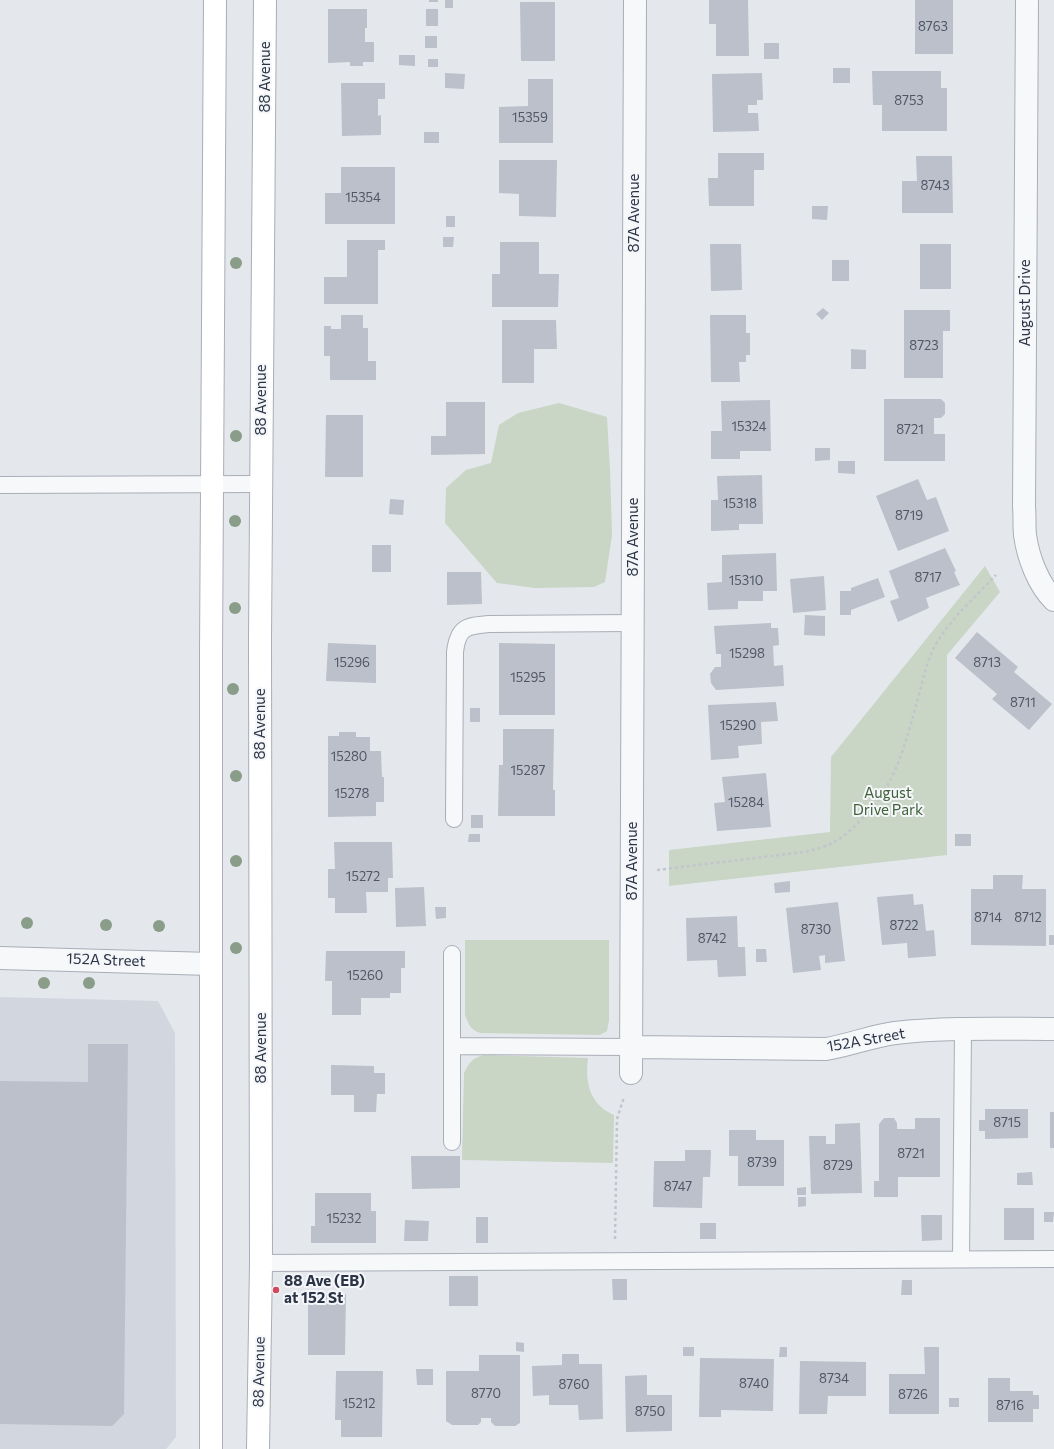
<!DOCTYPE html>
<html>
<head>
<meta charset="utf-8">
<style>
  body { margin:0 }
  canvas { display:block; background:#e4e7ec }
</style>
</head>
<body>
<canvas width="1054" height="1449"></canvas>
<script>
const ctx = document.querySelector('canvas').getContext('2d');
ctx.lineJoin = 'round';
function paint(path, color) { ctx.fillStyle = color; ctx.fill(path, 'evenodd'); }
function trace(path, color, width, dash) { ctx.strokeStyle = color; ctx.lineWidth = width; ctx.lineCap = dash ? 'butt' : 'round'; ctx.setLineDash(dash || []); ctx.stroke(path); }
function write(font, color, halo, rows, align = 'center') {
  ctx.font = font + ' Commissioner,sans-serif'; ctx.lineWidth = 4; ctx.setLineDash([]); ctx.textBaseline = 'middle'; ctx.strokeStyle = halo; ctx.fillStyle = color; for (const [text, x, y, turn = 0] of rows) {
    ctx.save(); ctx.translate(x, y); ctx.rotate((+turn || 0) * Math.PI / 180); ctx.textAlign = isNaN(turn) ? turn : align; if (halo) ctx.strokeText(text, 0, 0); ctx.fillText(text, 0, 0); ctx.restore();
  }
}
paint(new Path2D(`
  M0,997L158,1001L175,1033L176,1437L166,1449H0Z`), '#d2d6de');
paint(new Path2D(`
  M559,403L607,417L610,470L612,535L605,582L594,587L535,588L497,583L445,523L446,488L466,470L491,463L499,425L518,413Z
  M985,566L1000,592L947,655V855L669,886V850L830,832L831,757Z
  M465,940H609V1020L607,1031L600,1035L480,1033C470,1029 469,1025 465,1015Z
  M484,1055L588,1058C585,1082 589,1104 614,1115L613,1163L462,1160L464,1073C469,1062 473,1058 484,1055Z`), '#c9d6c5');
paint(new Path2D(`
  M429,0H438V2H429Z
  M445,0H453V8H445Z
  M709,0H748L749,56H716V24H709Z
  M915,0H953V54H915Z
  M520,2H555V61H521Z
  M328,9H367V28H365V42H374V62H363V66H350V62L328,63Z
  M426,9H438V26H426Z
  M425,36H437V48H425Z
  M764,43H779V59H764Z
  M399,55H415V66L399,65Z
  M428,59H438V67H428Z
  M833,68H850V83H833Z
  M872,71H941V88H947V131H882V105H873Z
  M445,73L465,74L464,89L445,88Z
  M762,73L763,100H757V105H748V113H758L759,131L713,132L712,74Z
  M528,79H553V143H499V107L528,106Z
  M341,83H385V99H378V116L381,115V135L342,136Z
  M424,132H439V143H424Z
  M718,153H764V170H754V206H709L708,178H718Z
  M916,156H952L953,213H902V181H917Z
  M499,160H557L556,217L519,216V194L499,193Z
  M341,167H395V224H325V193H341Z
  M812,206H828L827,220L812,219Z
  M446,216H455V227H446Z
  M443,237H454L453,247H443Z
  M347,240H385V250H378V304H324V277H347Z
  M500,242H539V274H559L558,307H492V274H500Z
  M710,244H741L742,290L711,291Z
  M920,244H951V289H920Z
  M832,260H849V281H832Z
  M823,308L829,313L822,320L816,314Z
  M904,310H950V331H943V378H904Z
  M341,315H363V328H368V361H376V380H330V356H324V326H331V329H341Z
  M710,315H746V333H750V355H746V362H739L740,382H711Z
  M502,320H556L557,349H534V383H502Z
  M851,349L866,350V369H851Z
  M884,399H941L945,403V414L941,418H934V434H945V461H884Z
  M770,400L771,451H740V459H711V431H722L721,401Z
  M446,402H485V454L431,455V436H446Z
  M326,415H363V477H325Z
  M815,448H830V460L815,461Z
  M838,461H855V474L838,473Z
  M762,475L763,524H739V530L711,531V500H718L717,476Z
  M918,479L927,500L936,497L949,531L898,551L876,496Z
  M390,499L404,500L403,515L389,514Z
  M372,545H391V572H372Z
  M945,548L956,571L954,572L960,585L926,598L929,608L898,622L890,601L899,598L889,571Z
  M776,553L777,591H763V601H738V609L708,610L707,583L722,582V555Z
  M447,572H481L482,604L447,605Z
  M824,576L826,610L793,613L790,579Z
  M878,578L885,597L851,610V615H840V591H851V588Z
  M805,615L825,616V636L804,635Z
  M771,623V628H778L779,645L773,646L774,666L783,665L784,686L716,690L711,683L710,674L715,667H721V654H716L714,626Z
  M977,632L1018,667L1014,672L1052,704L1029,730L992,699L997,694L955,658Z
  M328,643L376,645V683L326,681Z
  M499,643L555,644V715H499Z
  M776,702L778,721L761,722L762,744L738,746L739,758L711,760L708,705Z
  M470,708H480V722H470Z
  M503,729H554L553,790H555V816H498L499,765H503Z
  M339,732H356V737H370V751H381L382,777H384V802H376V816L328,817V736H339Z
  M766,773L771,827L717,831L714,803L725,802L722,777Z
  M471,815H483V828H471Z
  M469,834H480V842H468Z
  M955,834H971V846H955Z
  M334,842H392L393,878H388V892H366L367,913H335V898H328V869H335Z
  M993,875H1023L1022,889H1046V946L971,945V889H993Z
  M790,881V892L775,893L774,883Z
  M424,887L426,926L396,927L395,888Z
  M913,894L914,905L923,904L926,931L934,930L936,956L908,958L907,943L882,945L877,897Z
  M838,902L845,961L825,963V955L819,956L821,970L793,973L786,908Z
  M435,907H446V918L436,919Z
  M737,916L738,947H745L746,976L718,977L717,960L687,961L686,918Z
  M1049,935H1054V945H1049Z
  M756,949H766L767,962H756Z
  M326,951H405V968H401V993H390V998H361V1015H332V981H325Z
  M88,1044H128L124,1414L112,1426L0,1424V1081L88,1082Z
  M331,1065L374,1066V1073H385V1094H377L376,1112H354V1095H331Z
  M985,1109H1028V1138L985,1139V1131H979V1120H985Z
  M1050,1112H1054V1148H1050Z
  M884,1118H894L897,1123V1129H915V1118H940V1177H898V1197H874V1181H879V1124Z
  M860,1123L862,1193L811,1194L809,1136H826V1144H835V1124Z
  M729,1130H756V1140H784V1186H738V1156H729Z
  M685,1150H711L710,1177H703L702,1208L653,1207L654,1161H685Z
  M411,1156H460V1188L412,1189Z
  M1032,1172L1033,1185H1017V1173Z
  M806,1187V1195H797V1188Z
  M315,1193H371V1211H376V1243H311V1226H315Z
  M798,1197H806V1206L798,1207Z
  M1004,1208H1034V1240H1004Z
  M1044,1212H1054L1053,1222H1044Z
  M921,1215H942V1240L922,1241Z
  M476,1217H488V1243H476Z
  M405,1220L429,1221L428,1241H404Z
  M700,1223H716V1239H700Z
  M449,1276H478V1306H449Z
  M612,1279H627V1300H613Z
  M902,1280H912V1295H901Z
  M308,1294H346L345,1355H308Z
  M516,1342L524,1343V1352L516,1351Z
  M683,1347H694V1356H683Z
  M780,1347H787V1357H779Z
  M924,1347H939V1414H889V1374H925Z
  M562,1354H579V1364H602L603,1419L579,1420L578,1405H549V1395L533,1396L532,1366L562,1365Z
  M479,1355H520V1423L515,1426H495L491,1422V1418H481V1422L478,1425H452L446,1421V1371H479Z
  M700,1358L774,1359L773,1411L721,1410V1417H699Z
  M800,1361L866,1362V1396H828L827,1414H799Z
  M416,1369H433V1385H417Z
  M336,1371H383L382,1437H341V1420H335Z
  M647,1375V1395H672V1431L626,1432L625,1376Z
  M988,1378H1010V1391H1033V1395H1039V1409H1033V1422H988Z
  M949,1398H959V1407H949Z`), '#bbc0ca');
const service = new Path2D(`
  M0,485L261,484
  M454,819L455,652C458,627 466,626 489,624L632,623
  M452,954V1142
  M452,1046L631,1047
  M961,1259L963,1030
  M261,1263L1054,1259`);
const minor = new Path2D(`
  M1027,0L1024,507C1025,516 1024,526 1025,535C1028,557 1038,584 1054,600
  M0,958L211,964
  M631,1047L826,1049C850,1045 872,1036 895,1033C947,1027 1001,1029 1054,1029
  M631,1073L635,0`);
const secondary = new Path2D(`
  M211,1449V653L215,0
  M258,1449L261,1263L260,638L265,0`);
trace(service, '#a9aeb7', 18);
trace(minor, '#a9aeb7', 24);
trace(secondary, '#a9aeb7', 24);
trace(new Path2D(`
  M657,870L804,852C832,846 841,840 861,820C899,783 907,736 921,687C924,675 927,663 932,652C944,625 975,597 996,575
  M615,1239L617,1119L624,1097`), '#c2c5cb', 2.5, [3, 3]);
trace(service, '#f7f8fa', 16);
trace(minor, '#f7f8fa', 22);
trace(secondary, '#fff', 22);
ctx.fillStyle = '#899d89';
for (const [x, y] of [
  [236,263],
  [236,436],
  [235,521],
  [235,608],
  [233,689],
  [236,776],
  [236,861],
  [27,923],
  [106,925],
  [159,926],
  [236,948],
  [44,983],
  [89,983]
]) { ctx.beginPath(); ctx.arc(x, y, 6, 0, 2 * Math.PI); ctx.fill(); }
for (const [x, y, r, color] of [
  [276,1290,4,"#d1495b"]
]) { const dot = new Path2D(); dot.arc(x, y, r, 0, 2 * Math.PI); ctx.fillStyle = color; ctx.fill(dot); trace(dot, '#f4f6f9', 1.5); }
write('13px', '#4f5766', null, [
  ["8763",933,27],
  ["8753",909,101],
  ["15359",530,118],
  ["8743",935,186],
  ["15354",363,198],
  ["8723",924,346],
  ["15324",749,427],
  ["8721",910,430],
  ["15318",740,504],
  ["8719",909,516],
  ["8717",928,578],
  ["15310",746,581],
  ["15298",747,654],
  ["15296",352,663],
  ["8713",987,663],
  ["15295",528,678],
  ["8711",1023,703],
  ["15290",738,726],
  ["15280",349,757],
  ["15287",528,771],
  ["15278",352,794],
  ["15284",746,803],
  ["15272",363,877],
  ["8714",988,918],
  ["8712",1028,918],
  ["8722",904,926],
  ["8730",816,930],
  ["8742",712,939],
  ["15260",365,976],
  ["8715",1007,1123],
  ["8721",911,1154],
  ["8739",762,1163],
  ["8729",838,1166],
  ["8747",678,1187],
  ["15232",344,1219],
  ["8734",834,1379],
  ["8740",754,1384],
  ["8760",574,1385],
  ["8770",486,1394],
  ["8726",913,1395],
  ["15212",359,1404],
  ["8716",1010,1406],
  ["8750",650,1412]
]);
write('15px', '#2b3445', '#f4f6f9', [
  ["88 Avenue",265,77,-90],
  ["87A Avenue",634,213,-90],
  ["August Drive",1025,303,-90],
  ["88 Avenue",261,400,-90],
  ["87A Avenue",633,537,-90],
  ["88 Avenue",260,724,-90],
  ["87A Avenue",632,861,-90],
  ["152A Street",106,960,2],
  ["152A Street",866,1040,-10],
  ["88 Avenue",261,1048,-90],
  ["88 Avenue",259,1372,-89]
]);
write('15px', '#3f6138', '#f4f6f9', [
  ["August",888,793],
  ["Drive Park",888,810]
]);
write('bold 15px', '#2b3445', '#f4f6f9', [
  ["88 Ave (EB)",284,1281],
  ["at 152 St",284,1298]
], 'left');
</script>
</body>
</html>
